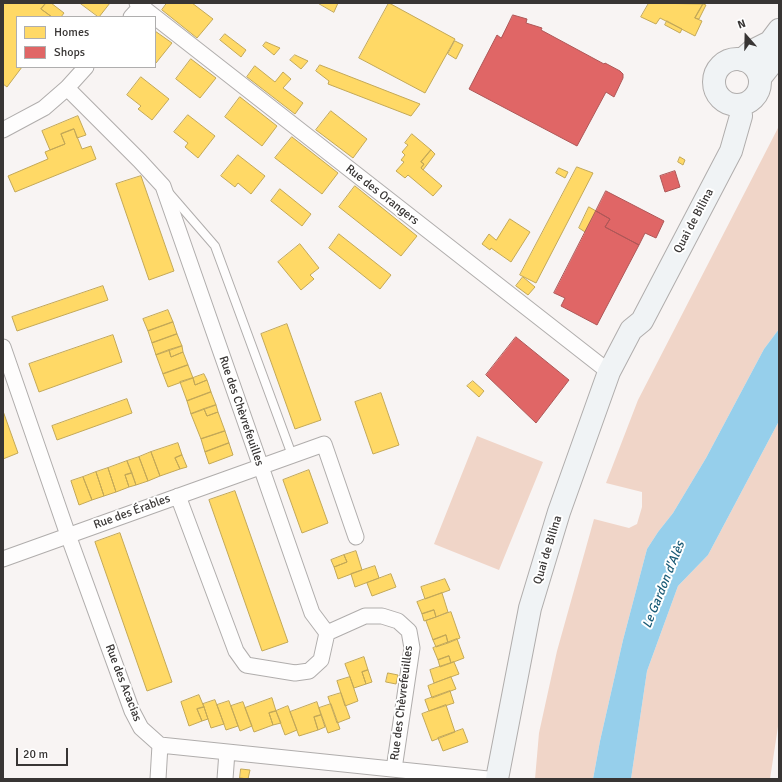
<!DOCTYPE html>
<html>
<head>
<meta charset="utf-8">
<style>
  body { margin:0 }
  #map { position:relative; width:782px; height:782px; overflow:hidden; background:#f8f4f3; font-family:Signika,sans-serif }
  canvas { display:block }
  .frame { position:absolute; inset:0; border:4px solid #383534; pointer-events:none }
  .legend { position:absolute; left:16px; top:16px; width:140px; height:52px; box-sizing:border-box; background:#fff; border:1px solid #afaeae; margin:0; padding:5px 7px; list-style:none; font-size:12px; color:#383534 }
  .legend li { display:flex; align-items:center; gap:8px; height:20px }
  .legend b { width:20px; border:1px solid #afaeae }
  .north { position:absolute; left:726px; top:16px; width:40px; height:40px; -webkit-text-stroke:3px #fff; paint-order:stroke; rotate:340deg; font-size:11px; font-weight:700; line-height:16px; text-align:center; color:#383534 }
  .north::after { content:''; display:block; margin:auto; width:14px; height:18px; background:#383534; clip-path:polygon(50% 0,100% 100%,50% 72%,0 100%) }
  .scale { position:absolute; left:16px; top:748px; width:52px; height:18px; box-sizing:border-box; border:2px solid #383534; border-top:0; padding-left:5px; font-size:12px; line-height:14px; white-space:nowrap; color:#383534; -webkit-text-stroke:3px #fff; paint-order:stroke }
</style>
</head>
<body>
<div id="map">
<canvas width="782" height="782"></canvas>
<div class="frame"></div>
<ul class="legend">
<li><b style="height:11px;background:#ffd966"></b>Homes</li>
<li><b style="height:11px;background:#e06666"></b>Shops</li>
</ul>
<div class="north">N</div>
<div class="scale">20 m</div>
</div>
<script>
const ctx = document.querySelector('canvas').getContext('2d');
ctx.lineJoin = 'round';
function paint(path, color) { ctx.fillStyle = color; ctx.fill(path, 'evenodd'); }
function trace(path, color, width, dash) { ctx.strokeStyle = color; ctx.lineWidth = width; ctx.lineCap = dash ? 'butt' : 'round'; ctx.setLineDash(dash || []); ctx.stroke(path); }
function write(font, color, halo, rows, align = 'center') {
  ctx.font = font + ' Signika,sans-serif'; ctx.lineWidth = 4; ctx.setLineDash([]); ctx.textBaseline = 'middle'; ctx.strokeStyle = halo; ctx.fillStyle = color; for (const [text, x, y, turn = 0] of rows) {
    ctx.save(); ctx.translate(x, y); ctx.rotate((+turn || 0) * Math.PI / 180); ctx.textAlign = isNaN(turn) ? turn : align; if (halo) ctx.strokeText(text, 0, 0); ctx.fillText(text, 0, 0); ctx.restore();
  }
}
paint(new Path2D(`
  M779,126V329L764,349L706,458L673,513L658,532L647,549L623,640L600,741L593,779H535L539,733L557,651L594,519L629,528L637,524L642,507V492L606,483L638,400Z
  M779,421V720L770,779H631L647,671L678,586L708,555Z
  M477,436L543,462L499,570L434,544Z`), '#f0d5c8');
paint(new Path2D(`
  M779,329V421L708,555L678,586L647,671L631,779H593L600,741L623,640L647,549L658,532L673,513L706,458L764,349Z`), '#96cfeb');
const homes = new Path2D(`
  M3,3H46L41,9L52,17H17V67H22L7,87L3,84Z
  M46,3H51L64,13L61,17H52L41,9Z
  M80,3H110L99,17Z
  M167,3H192L213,19L197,38L162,10Z
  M318,3H338L334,12Z
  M389,3L455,39L425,93L359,58Z
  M649,3L703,4L695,18L702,21L695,36L660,18L656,24L641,17Z
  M703,4L706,5L699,19L695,18Z
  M667,21L682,29L680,33L665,25Z
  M155,31L172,43L156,63L155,62Z
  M225,34L246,50L241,57L220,40Z
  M455,41L463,45L456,59L448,54Z
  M266,42L280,48L274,55L263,46Z
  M295,55L308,61L301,69L290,60Z
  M191,59L216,78L200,98L176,79Z
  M320,65L420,104L411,116L328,84L329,81L316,71Z
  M255,66L275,82L283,72L291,79L283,88L303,103L295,114L247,77Z
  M141,77L169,99L152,120L138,109L141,106L127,95Z
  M240,97L277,126L262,146L225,117Z
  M331,111L367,139L353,158L316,130Z
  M188,115L215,136L198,158L185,147L188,143L174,132Z
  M78,116L86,135L77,138L74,129L61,134L65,144L50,150L42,131Z
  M74,129L82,149L91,146L96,159L15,192L8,176L48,159L45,152L65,144L61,134Z
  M412,134L431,150L421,162L424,164L421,168L442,186L433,196L408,175L405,178L396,171L404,162L401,160L405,155L402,152L408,145L405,143Z
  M292,137L338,173L322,194L275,158Z
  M431,150L435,154L423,170L421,168L424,164L421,162Z
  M238,155L265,176L251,194L238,183L235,187L221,176Z
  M680,157L685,160L683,165L678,162Z
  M577,167L593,173L536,283L520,275Z
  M559,168L568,172L565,178L556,173Z
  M141,176L174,271L149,280L116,184Z
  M355,186L417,236L401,256L339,207Z
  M280,189L311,214L302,226L271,201Z
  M589,207L596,211L585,232L579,228Z
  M510,219L530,232L511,262L491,248L490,250L482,244L489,234L496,240Z
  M339,234L391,275L380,289L329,248Z
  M300,244L319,268L310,275L314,279L301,290L278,262Z
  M523,277L535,287L528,295L516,286Z
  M103,286L108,300L17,331L12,317Z
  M168,310L173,322L148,331L143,319Z
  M173,322L177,334L152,343L148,331Z
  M287,324L321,420L295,429L261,334Z
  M177,334L182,346L156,355L152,343Z
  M113,335L122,362L39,392L29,364Z
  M182,346L183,352L171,357L169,350Z
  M169,350L171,357L183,352L188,365L163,374L156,355Z
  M188,365L193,378L168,387L163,374Z
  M204,374L207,380L195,385L193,378Z
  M193,378L195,385L207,380L211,392L187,401L180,382Z
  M473,381L484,391L479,397L467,386Z
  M211,392L216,405L191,414L187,401Z
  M381,393L399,445L373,454L355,402Z
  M127,399L132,413L57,440L52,426Z
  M216,405L218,412L207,416L204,409Z
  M204,409L207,416L218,412L225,431L201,439L191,414Z
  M3,411L18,453L3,459Z
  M225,431L229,443L205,452L201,439Z
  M178,443L182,455L175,458L180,469L160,476L151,452Z
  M229,443L233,455L209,464L205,452Z
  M151,452L160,476L148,481L139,457Z
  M182,455L187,467L180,469L175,458Z
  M139,457L148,481L136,485L127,461Z
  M127,461L132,473L125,475L129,487L116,492L108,468Z
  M108,468L116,492L104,496L96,472Z
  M309,470L328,523L302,533L283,480Z
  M96,472L104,496L92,500L83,477Z
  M132,473L136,485L129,487L125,475Z
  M83,477L92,500L79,505L71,481Z
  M235,491L288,642L262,651L209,500Z
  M120,533L172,682L147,691L95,542Z
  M356,551L362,570L338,579L334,567L347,562L344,555Z
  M344,555L347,562L334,567L331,560Z
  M375,566L379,578L355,587L351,574Z
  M391,574L396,587L372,596L367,583Z
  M445,579L450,590L425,599L421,587Z
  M442,593L448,612L436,617L434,610L422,614L417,602Z
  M434,610L436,617L424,621L422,614Z
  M451,612L460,638L448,643L446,635L433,640L426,621Z
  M446,635L448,643L436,647L433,640Z
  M457,639L464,658L451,663L449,656L438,660L433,648Z
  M449,656L451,663L440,667L438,660Z
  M364,657L368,670L362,672L366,684L354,688L345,664Z
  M454,662L459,674L434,683L430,670Z
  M368,670L372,682L366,684L362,672Z
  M388,673L398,675L396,684L386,682Z
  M350,677L358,701L345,706L337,681Z
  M451,677L456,689L432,698L428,686Z
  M450,691L454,703L429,711L425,700Z
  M341,693L350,718L337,723L328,697Z
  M199,695L204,707L197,709L202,721L189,726L181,702Z
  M272,698L276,711L269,713L273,725L254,732L245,708Z
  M215,700L224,724L211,728L203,704Z
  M229,701L238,726L226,730L217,705Z
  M243,702L252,726L240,731L231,706Z
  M317,702L321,715L314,717L318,730L299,736L290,712Z
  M331,704L340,729L328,733L319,708Z
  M446,705L455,732L432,741L422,714Z
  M288,706L297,730L285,735L276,711Z
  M204,707L208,719L202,721L197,709Z
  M276,711L281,723L273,725L269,713Z
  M321,715L325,727L318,730L314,717Z
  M463,729L468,742L443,751L438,738Z
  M241,769L250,770L248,779L240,778Z`);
paint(homes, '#ffd966');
trace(homes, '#c3a857', 1);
const shops = new Path2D(`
  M513,15L527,19L526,23L542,28L541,30L604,64L605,63L620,71L623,74V78L614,97L606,92L577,146L469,89L497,35L501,38Z
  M675,171L680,187L665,192L660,176Z
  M606,191L664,221L656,238L645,233L639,245L605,227L610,219L596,211Z
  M596,211L610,219L605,227L639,245L597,325L561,306L565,298L554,293Z
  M516,337L569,380L536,423L486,375Z`);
paint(shops, '#e06666');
trace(shops, '#ae5757', 1);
const lane = new Path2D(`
  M170,194L215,246L292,455`);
const street = new Path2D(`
  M137,3L155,17
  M131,17L144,3
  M155,17L609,372
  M67,88L140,161L163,186L312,613L327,633L321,660L309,671L295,673L246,665L236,651L178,496
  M3,130L44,108L67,88L86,67
  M3,347L68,535L132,711L141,728L160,745L488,779
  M3,559L324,444L356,537
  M327,633L365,616H382L398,621L409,631L412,648L394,769
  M158,779L160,745
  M225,779L227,752`);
const secondary = new Path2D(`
  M714 82a23 23 0 1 1 46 0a23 23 0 1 1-46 0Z
  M742,60L752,51L770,42L779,30
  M760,78L779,54
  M497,779L530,608L559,512L609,372L631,330L642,321L731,151L741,116L740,105`);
trace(lane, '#b0adac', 10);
trace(street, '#b0adac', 17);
trace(secondary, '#b0adac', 24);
trace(lane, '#fefdfd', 8);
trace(street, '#fefdfd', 15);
trace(secondary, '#f0f3f5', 22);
write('12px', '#383534', '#fff', [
  ["Rue des Orangers",382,195,38],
  ["Quai de Bilina",694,221,-62],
  ["Rue des Chèvrefeuilles",241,411,71],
  ["Rue des Érables",132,512,-20],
  ["Quai de Bilina",548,550,-73],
  ["Rue des Acacias",123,683,69],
  ["Rue des Chèvrefeuilles",402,703,-83]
]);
write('italic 13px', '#1a5b76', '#fff', [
  ["Le Gardon d'Alès",664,585,-68]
]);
</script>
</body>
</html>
